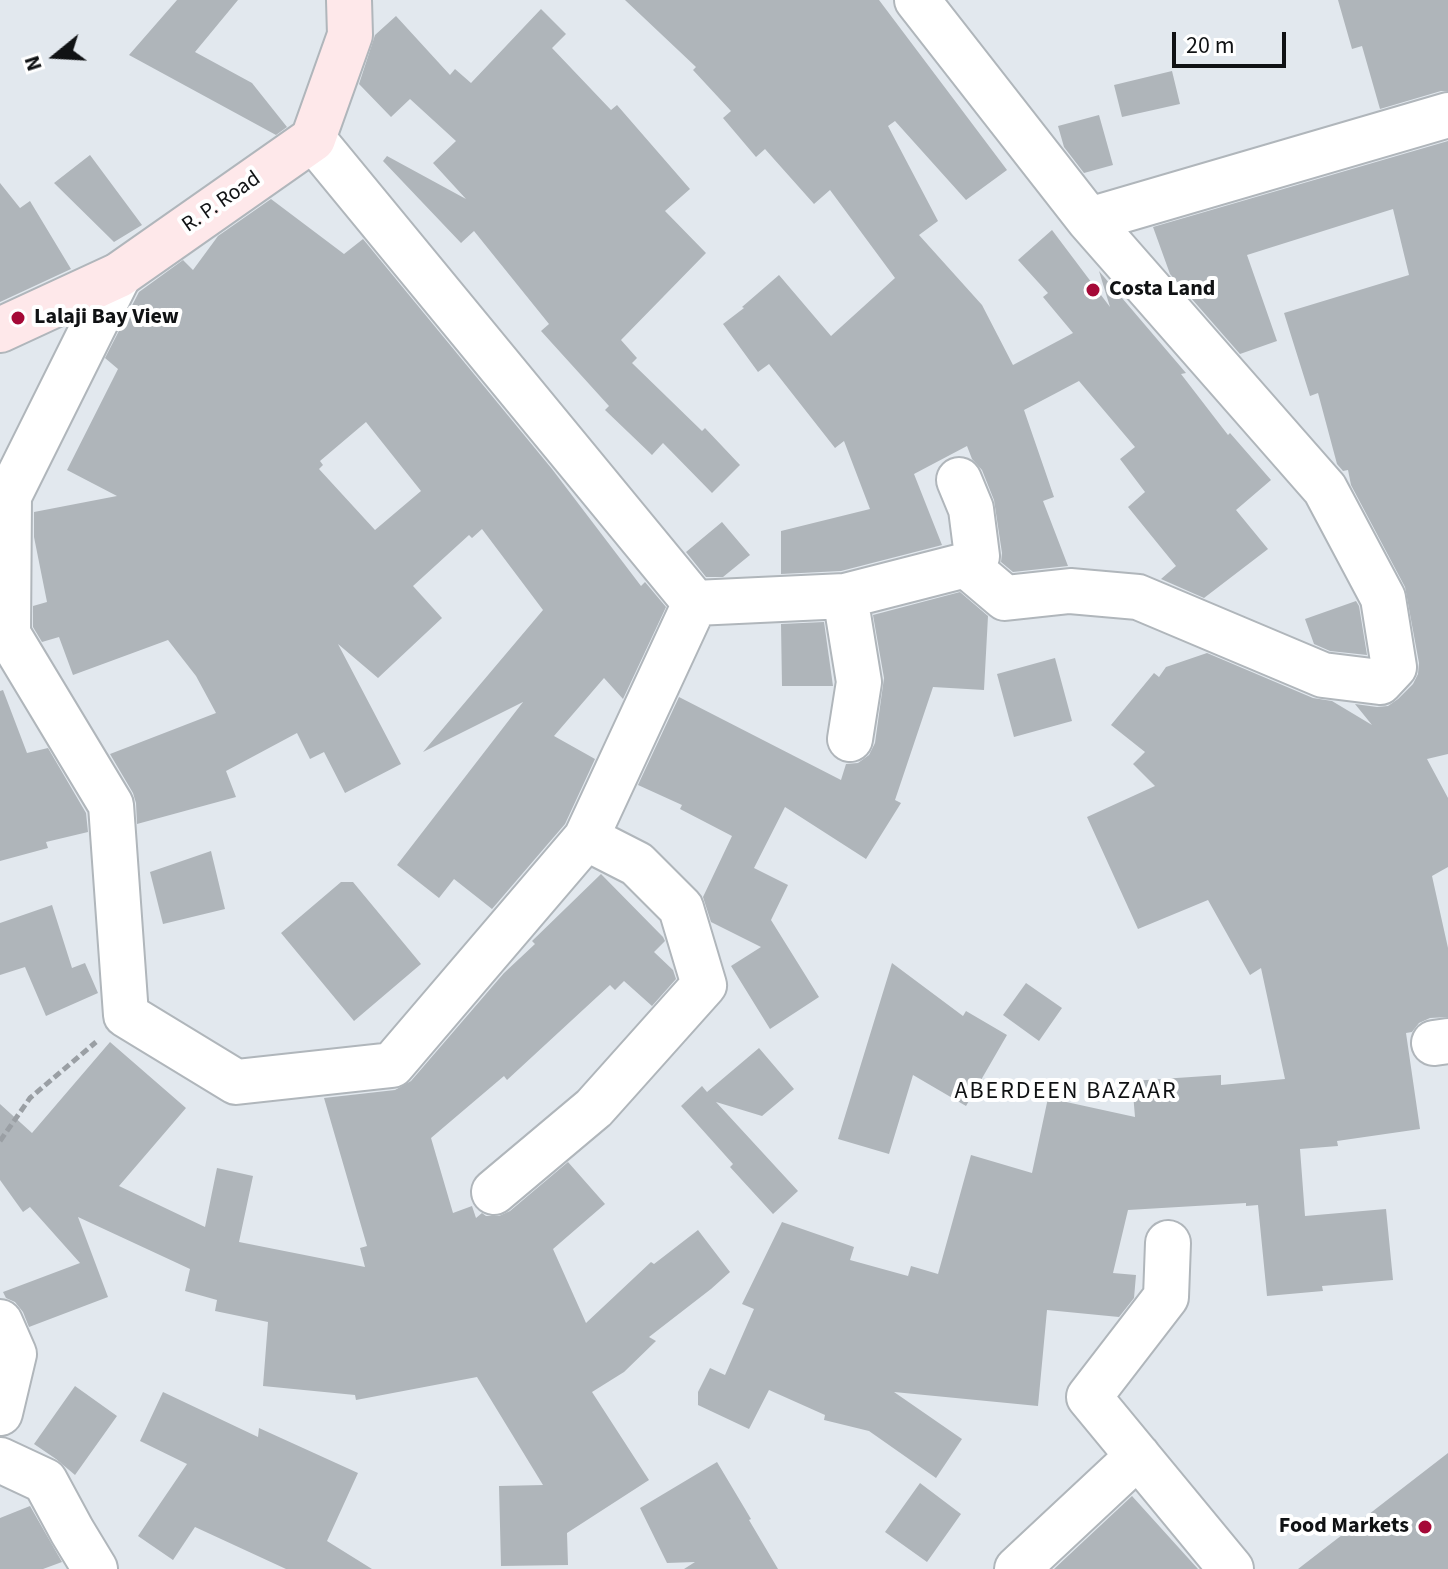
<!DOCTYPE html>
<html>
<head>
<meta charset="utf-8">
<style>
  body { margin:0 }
  #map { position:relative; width:1448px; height:1569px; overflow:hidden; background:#e2e8ee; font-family:"Source Sans 3",sans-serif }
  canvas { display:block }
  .north { position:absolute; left:16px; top:16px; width:80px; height:80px; -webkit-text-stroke:6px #fff; paint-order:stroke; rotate:252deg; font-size:22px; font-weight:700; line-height:32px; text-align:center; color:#101214 }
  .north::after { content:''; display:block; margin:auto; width:28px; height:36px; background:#101214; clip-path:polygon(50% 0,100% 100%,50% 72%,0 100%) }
  .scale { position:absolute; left:1172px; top:32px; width:114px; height:36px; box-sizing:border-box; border:4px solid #101214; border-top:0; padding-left:10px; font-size:24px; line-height:28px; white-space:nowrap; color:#101214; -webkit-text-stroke:6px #fff; paint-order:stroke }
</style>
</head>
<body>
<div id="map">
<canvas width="1448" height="1569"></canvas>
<div class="north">N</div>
<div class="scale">20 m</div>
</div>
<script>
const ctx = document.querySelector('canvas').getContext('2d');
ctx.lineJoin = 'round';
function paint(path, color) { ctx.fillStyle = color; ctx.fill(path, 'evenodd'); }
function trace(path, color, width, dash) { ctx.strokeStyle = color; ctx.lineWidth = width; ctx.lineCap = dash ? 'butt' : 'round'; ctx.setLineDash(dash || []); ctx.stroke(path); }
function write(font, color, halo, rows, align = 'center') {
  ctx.font = font + ' "Source Sans 3",sans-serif'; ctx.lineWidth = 8; ctx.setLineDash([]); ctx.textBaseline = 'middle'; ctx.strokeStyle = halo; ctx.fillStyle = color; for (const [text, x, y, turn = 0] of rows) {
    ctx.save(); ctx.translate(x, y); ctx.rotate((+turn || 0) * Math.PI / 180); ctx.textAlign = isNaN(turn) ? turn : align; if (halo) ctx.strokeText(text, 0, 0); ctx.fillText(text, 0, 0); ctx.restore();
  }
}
paint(new Path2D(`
  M177,0H238L195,52L252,83L287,127L276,135L129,55Z
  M625,0H879L1007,170L966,200L895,121L888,126L938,221L919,235L982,305L1013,365L1073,333L1043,297L1048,293L1018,260L1052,230L1110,307L1099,271L1186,373L1181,374L1228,435L1230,433L1271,480L1236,510L1268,549L1204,598L1161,579L1176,566L1128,507L1145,492L1120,459L1135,447L1079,381L1024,410L1054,497L1043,501L1068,566L1013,572L1001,562L1002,553L994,500L982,470L972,459L967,446L914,474L942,545L950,543L841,571L781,574V531L870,509L844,441L835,448L769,364L758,372L723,324L744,308L742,307L779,275L831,336L895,278L830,190L814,204L765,149L756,157L723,118L731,111L693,70L696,67Z
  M1338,0H1448V91H1441L1380,109L1362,46L1352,49Z
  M541,9L566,34L552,48L611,110L617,105L690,189L665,211L706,253L621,340L637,358L632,363L702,431L705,428L740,465L712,493L663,443L652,455L605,410L609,406L541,331L549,324L474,231L461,243L383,161L387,156L466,199L433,163L456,141L410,99L391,117L359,84L375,35L396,16L450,75L455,69L471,83Z
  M1172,71L1180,104L1122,117L1114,85Z
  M1099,115L1113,165L1084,173L1064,147L1058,126Z
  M1448,141V754L1427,759L1448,798V867L1432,876L1448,948V1017L1430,1018L1419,1023L1412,1032L1406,1033L1420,1129L1337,1141L1338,1146L1300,1149L1305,1216L1386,1209L1393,1280L1322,1286L1323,1291L1267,1296L1258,1205L1246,1206V1203L1128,1210L1113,1273L1136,1275L1134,1298L1119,1317L1047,1310L1038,1406L894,1392L962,1439L936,1478L869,1431L824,1420L825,1415L769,1390L749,1429L698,1405V1392L710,1368L725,1375L754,1309L742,1304L782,1222L854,1247L850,1260L908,1276L911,1266L938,1274L971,1155L1032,1173L1048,1098L1135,1117L1132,1081L1221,1075V1085L1285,1079L1261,968L1250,975L1208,900L1138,929L1087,817L1155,786L1133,764L1145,752L1111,725L1154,673L1159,677L1166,667L1207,653L1313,698L1332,701L1372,725L1355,704L1377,707L1388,706L1398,699L1413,684L1418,674L1419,663L1405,587L1351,485L1348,470L1343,471L1337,464L1318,393L1310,396L1284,313L1409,275L1393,209L1247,255L1277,341L1240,354L1170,274L1153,227Z
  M90,155L142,225L114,242L54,183Z
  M0,183L20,208L30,201L71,269L0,302Z
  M271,199L344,254L363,239L552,469L641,586L645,582L666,607L623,699L604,678L554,736L595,759L565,824L492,909L454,879L439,898L397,865L523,702L423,752L543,610L482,529L472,538L469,535L413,586L442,618L378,678L338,644L401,764L345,793L324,752L310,759L297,733L226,771L236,797L137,824L136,803L133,793L110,754L216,713L196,676L168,640L73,675L59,637L42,642L33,627V606L47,602L34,537V512L117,496L67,470L118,369L105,358L139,292L183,260L193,270L218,236ZM366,422L421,491L375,530L319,469L323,465L320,461Z
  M722,522L750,555L723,577H706L686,552Z
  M960,592L988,616L984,690L933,687L895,800L901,803L866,859L785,807L754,868L788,885L771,920L819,997L770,1029L731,966L761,947L711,922L703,897L732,836L680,809L682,805L638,785L679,697L841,780L846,764L858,763L869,755L875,743L884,678L873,615Z
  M1356,601L1359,606L1367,655L1330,651L1314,644L1305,619Z
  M824,622L833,686H782L781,624Z
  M1055,658L1072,721L1014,737L997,674Z
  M3,690L27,753L48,748L86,813L88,832L46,842L48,848L0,861V691Z
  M211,851L225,909L163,924L150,872Z
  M601,874L663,937L665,941L654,952L673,970L676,979L652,1006L624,981L615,990L610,985L507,1080L504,1076L431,1138L453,1213L472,1206L476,1218L482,1213L486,1216H499L510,1211L568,1162L605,1204L553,1249L586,1323L651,1262L654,1264L698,1230L730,1272L711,1289L649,1337L656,1341L624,1372L592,1392L649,1480L567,1533L568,1565L501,1566L499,1486L543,1485L477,1377L356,1400L355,1395L263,1386L268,1322L215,1311L217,1300L185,1291L190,1269L78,1217L108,1297L29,1327L23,1312L15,1302L6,1298L3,1292L80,1263L30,1207L23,1212L0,1180V1104L32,1133L110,1042L186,1108L119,1186L205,1227L217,1168L253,1176L239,1242L365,1267L360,1248L367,1246L324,1098L395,1090L411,1081L504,973L535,944L532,941Z
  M341,882H353L421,964L354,1021L281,933Z
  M52,905L72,968L85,963L98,993L46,1016L25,967L0,975V923Z
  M892,963L963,1016L966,1011L1007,1035L966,1106L913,1075L889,1154L838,1139Z
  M1026,983L1062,1008L1039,1041L1003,1015Z
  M759,1048L794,1089L762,1116L716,1102L798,1191L773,1214L730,1167L733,1164L681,1106L702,1086L707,1092Z
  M75,1386L117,1416L75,1475L56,1459L34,1444Z
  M163,1392L258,1437L259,1428L358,1473L327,1541L372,1569H286L195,1527L173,1560L138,1536L187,1464L140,1441Z
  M1448,1453V1569H1298Z
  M717,1462L751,1519L749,1520L778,1569H684L695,1562L667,1563L640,1508Z
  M920,1483L961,1514L927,1562L885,1532Z
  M1132,1496L1198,1569H1054Z
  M30,1506L62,1562L43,1569H0V1518Z`), '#afb5ba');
const street = new Path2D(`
  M1089,220L1448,115
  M119,275L9,496L8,634L111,805L126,1015L236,1082L392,1065L586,838L695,603L313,139
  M959,480L971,509L977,556L966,565
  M845,596L859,682L850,739
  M695,603L845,596L966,565L1005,598L1070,591L1138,597L1323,675L1380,682L1394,667L1383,598L1325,489L1089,220L917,0
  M1434,1043L1448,1041
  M494,1192L594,1108L704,985L681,908L637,864L586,838
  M1168,1243L1166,1297L1089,1397L1231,1569
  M0,1322L14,1354L0,1413
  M0,1460L45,1481L72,1531L95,1569
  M1017,1569L1138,1456`);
const secondary = new Path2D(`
  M0,330L119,275L313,139L350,35L349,0`);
trace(street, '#b0b6bb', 48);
trace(secondary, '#b0b6bb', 48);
trace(new Path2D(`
  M0,1141L30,1098L96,1042`), '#9a9fa4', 5, [8, 4]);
trace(street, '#fff', 44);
trace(secondary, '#fee8ea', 44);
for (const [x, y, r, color] of [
  [1093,290,8,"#a50937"],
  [18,318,8,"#a50937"],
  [1425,1527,8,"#a50937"]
]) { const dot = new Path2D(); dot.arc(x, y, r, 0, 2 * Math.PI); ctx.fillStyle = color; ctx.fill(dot); trace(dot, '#fff', 3); }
write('22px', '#101214', '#fff', [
  ["R. P. Road",222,203,-35]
]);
write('bold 22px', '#101214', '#fff', [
  ["Costa Land",1109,290],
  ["Lalaji Bay View",34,318],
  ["Food Markets",1409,1527,"right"]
], 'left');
ctx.letterSpacing = '2px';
write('24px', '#101214', '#fff', [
  ["ABERDEEN BAZAAR",1066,1093]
]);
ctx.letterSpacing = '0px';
</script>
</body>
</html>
